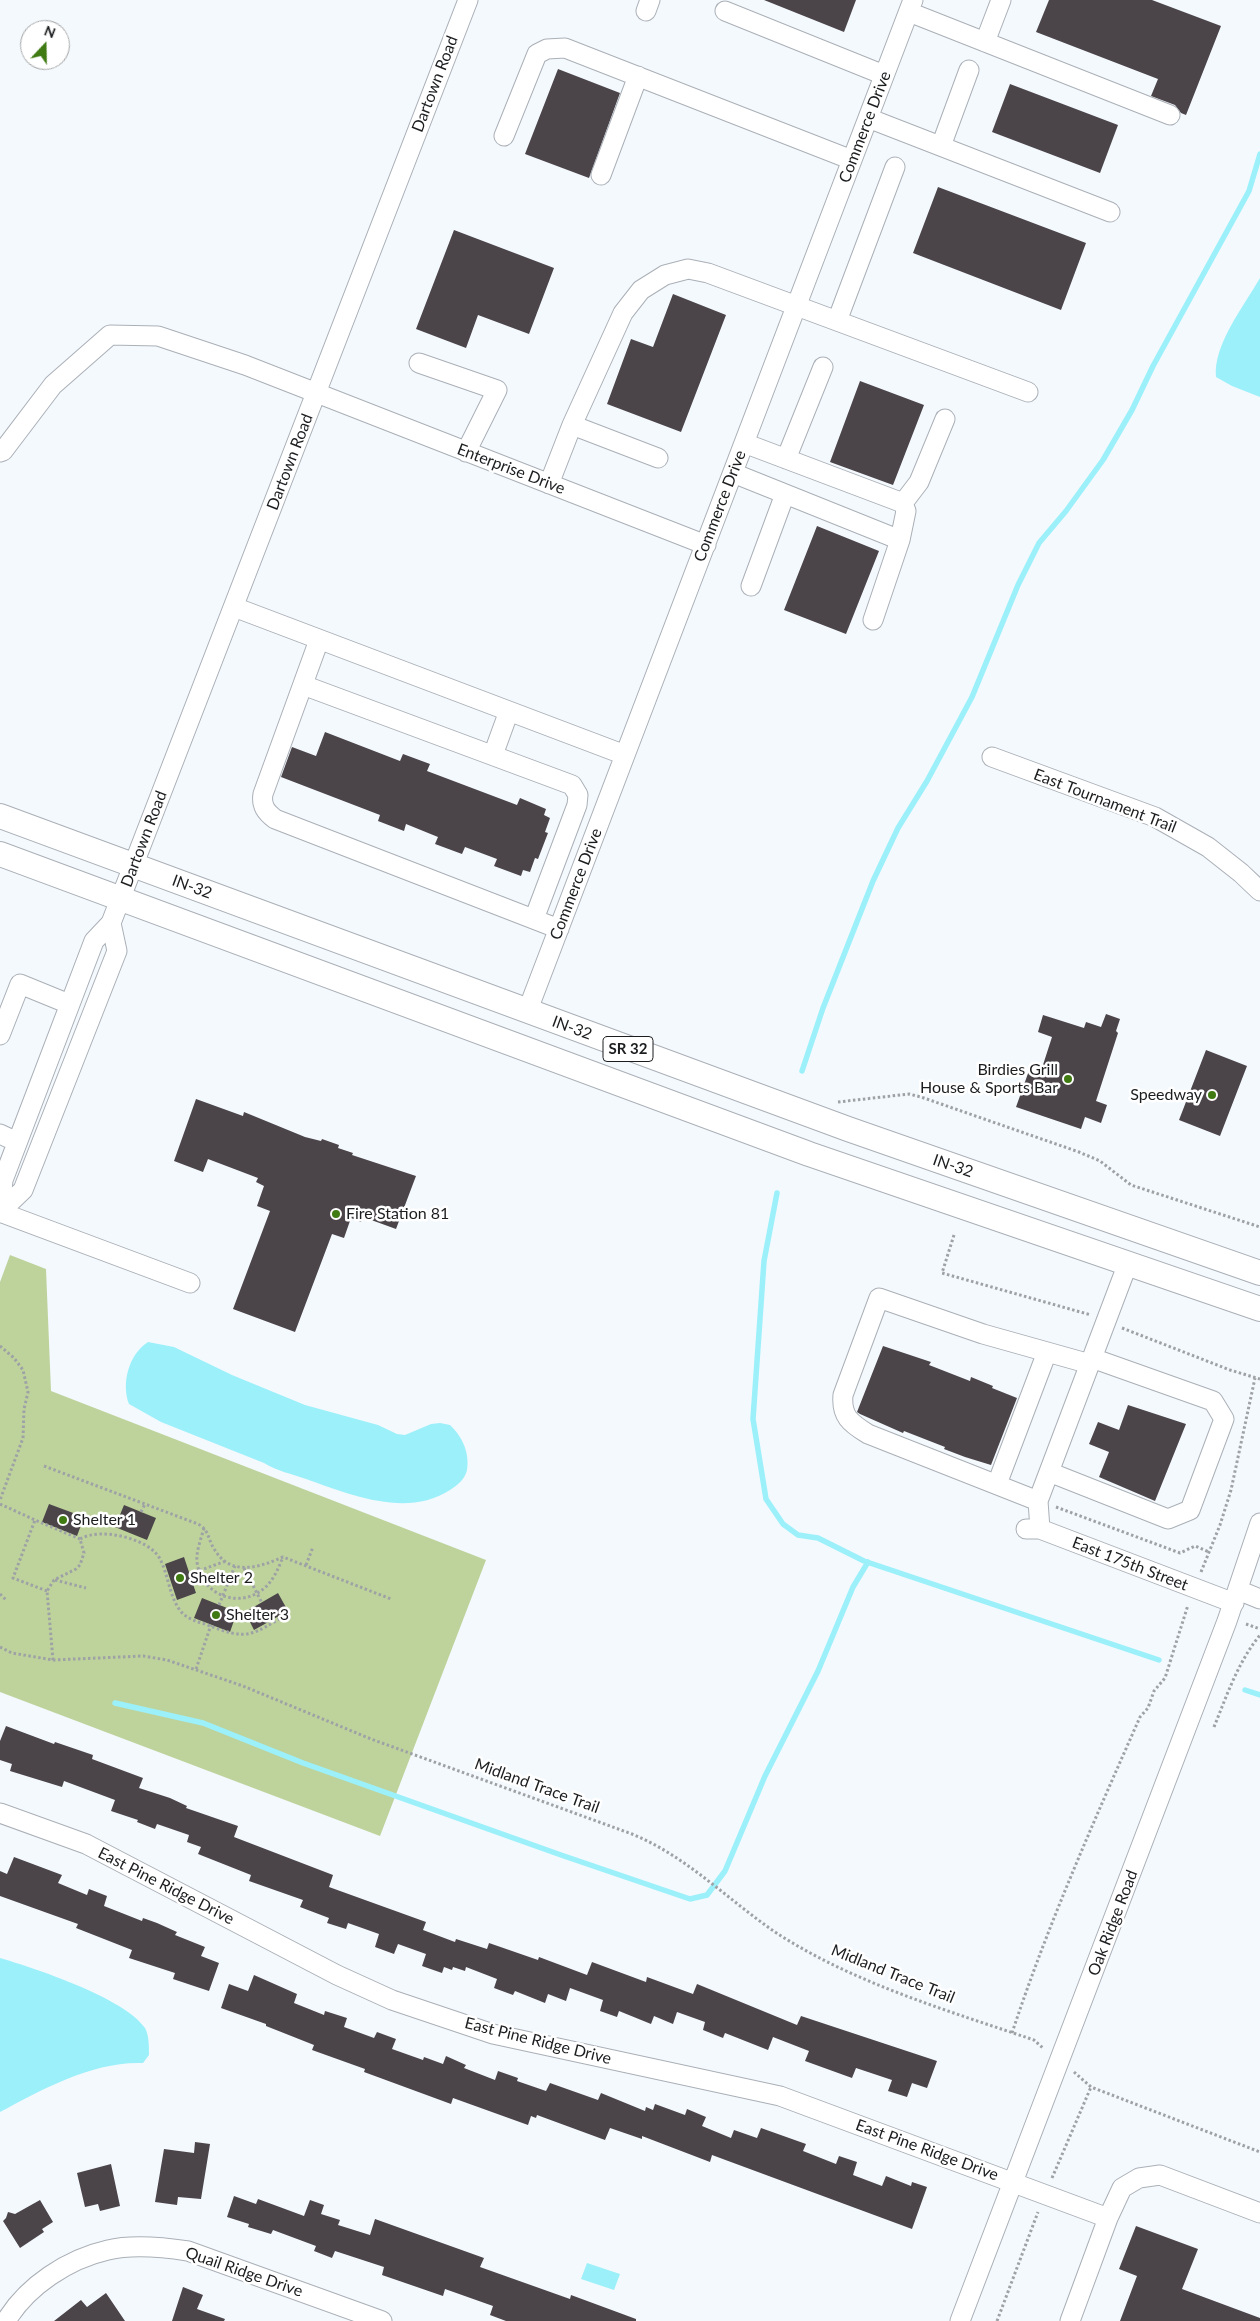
<!DOCTYPE html>
<html>
<head>
<meta charset="utf-8">
<style>
  body { margin:0 }
  #map { position:relative; width:1260px; height:2321px; overflow:hidden; background:#f4f9fe; font-family:Lato,sans-serif }
  canvas { display:block }
  .north { position:absolute; left:20px; top:20px; width:50px; height:50px; box-sizing:border-box; background:#fff; border:1px solid #a4a5a5; border-radius:50%; rotate:21deg; font-size:14px; font-weight:700; line-height:20px; text-align:center; color:#1b1d1f }
  .north::after { content:''; display:block; margin:auto; width:18px; height:22px; background:#3f7a12; clip-path:polygon(50% 0,100% 100%,50% 72%,0 100%) }
</style>
</head>
<body>
<div id="map">
<canvas width="1260" height="2321"></canvas>
<div class="north">N</div>
</div>
<script>
const ctx = document.querySelector('canvas').getContext('2d');
ctx.lineJoin = 'round';
function paint(path, color) { ctx.fillStyle = color; ctx.fill(path, 'evenodd'); }
function trace(path, color, width, dash) { ctx.strokeStyle = color; ctx.lineWidth = width; ctx.lineCap = dash ? 'butt' : 'round'; ctx.setLineDash(dash || []); ctx.stroke(path); }
function write(font, color, halo, rows, align = 'center') {
  ctx.font = font + ' Lato,sans-serif'; ctx.lineWidth = 5; ctx.setLineDash([]); ctx.textBaseline = 'middle'; ctx.strokeStyle = halo; ctx.fillStyle = color; for (const [text, x, y, turn = 0] of rows) {
    ctx.save(); ctx.translate(x, y); ctx.rotate((+turn || 0) * Math.PI / 180); ctx.textAlign = isNaN(turn) ? turn : align; if (halo) ctx.strokeText(text, 0, 0); ctx.fillText(text, 0, 0); ctx.restore();
  }
}
paint(new Path2D(`
  M10,1255L46,1269L51,1391L486,1560L380,1836L0,1692V1282Z`), '#bed39c');
paint(new Path2D(`
  M1260,278V397L1232,386L1216,377C1213,345 1244,306 1260,278Z
  M148,1342L174,1347L232,1375L305,1405L378,1425L397,1434L405,1435L431,1424L440,1423L450,1425C462,1436 470,1453 467,1470C465,1479 458,1485 450,1490C407,1518 351,1495 306,1479C292,1474 277,1471 264,1463L161,1422L129,1404C121,1383 129,1354 148,1342Z
  M0,1958C34,1968 125,1998 145,2028C149,2035 149,2046 149,2055L143,2063C93,2061 43,2089 0,2112Z
  M587,2263L620,2274L614,2290L581,2279Z`), '#9cf0fa');
trace(new Path2D(`
  M802,1071L823,1008L873,881L898,828L927,781L972,697L1018,585L1039,543L1066,511L1103,460L1132,410L1153,366L1249,191L1260,154
  M777,1193L764,1261L753,1419L766,1499L783,1524L798,1535L818,1538L864,1561L1159,1660
  M1245,1690L1260,1695
  M115,1703L203,1723L303,1763L561,1855L690,1899L707,1895L725,1871L765,1776L818,1671L853,1587L868,1562`), '#9cf0fa', 5.5);
paint(new Path2D(`
  M764,0H856L844,32Z
  M1049,0H1152L1221,26L1186,115L1181,113L1175,105L1151,96L1158,79L1036,32Z
  M558,69L620,93L589,178L525,154Z
  M1010,84L1118,125L1100,173L992,132Z
  M938,187L1086,243L1061,310L913,253Z
  M454,230L554,268L529,334L478,315L466,348L416,329Z
  M673,294L726,315L681,432L607,404L631,339L653,347Z
  M860,381L924,405L893,485L830,462Z
  M817,526L879,551L846,634L784,610Z
  M325,732L400,761L403,754L430,764L427,771L517,805L520,798L546,809L544,815L550,818L545,832L548,833L538,859L535,858L530,872L523,870L521,876L494,866L497,859L465,847L462,854L435,844L438,837L406,824L404,831L378,821L380,815L281,777L292,747L316,756Z
  M1106,1014L1120,1019L1116,1031L1118,1033L1096,1101L1107,1105L1101,1123L1085,1117L1081,1129L1016,1107L1031,1065L1042,1068L1052,1037L1038,1032L1043,1015L1084,1028L1086,1022L1101,1027Z
  M1206,1050L1247,1066L1220,1136L1179,1120Z
  M196,1099L243,1116L244,1112L305,1137L321,1141L322,1139L339,1145L338,1148L353,1153L352,1155L416,1176L396,1229L363,1217L361,1222L351,1218L344,1238L332,1234L295,1332L233,1309L270,1211L257,1206L264,1186L256,1182L258,1178L208,1159L203,1172L174,1161Z
  M883,1346L931,1362L929,1365L970,1381L971,1377L993,1386L992,1388L1017,1398L991,1465L965,1457L944,1449L945,1447L904,1431L903,1433L860,1414L857,1412Z
  M1128,1405L1186,1424L1155,1501L1099,1477L1109,1452L1089,1444L1098,1422L1119,1430Z
  M49,1504L84,1517L77,1536L42,1522Z
  M124,1505L156,1518L147,1540L115,1527Z
  M184,1557L196,1593L177,1600L165,1564Z
  M278,1593L288,1611L254,1630L245,1612Z
  M202,1598L237,1612L230,1632L194,1618Z
  M6,1726L54,1744L55,1742L93,1755L92,1759L143,1778L139,1788L170,1798L187,1806L186,1808L238,1826L234,1837L333,1875L329,1887L426,1922L423,1930L455,1942L456,1939L487,1949L489,1943L538,1960L539,1957L587,1975L592,1962L646,1982L647,1977L693,1994L697,1984L797,2025L801,2016L937,2061L927,2088L912,2083L907,2097L888,2091L892,2080L856,2068L852,2078L805,2061L809,2051L773,2037L768,2050L725,2033L723,2038L703,2030L705,2022L677,2012L673,2024L654,2016L651,2024L619,2011L617,2017L600,2011L603,2000L570,1988L566,2001L548,1994L545,2003L515,1991L513,1995L494,1988L497,1979L466,1967L465,1971L453,1967L452,1970L444,1967L442,1973L422,1966L426,1954L398,1944L394,1954L375,1947L379,1934L348,1923L346,1929L327,1923L329,1918L300,1907L303,1900L249,1881L251,1875L198,1854L201,1847L187,1842L189,1835L157,1824L155,1829L137,1822L138,1820L111,1811L115,1800L64,1781L62,1787L10,1771L12,1764L0,1760V1741Z
  M14,1857L62,1875L58,1883L87,1895L89,1889L107,1896L104,1906L142,1921L143,1918L157,1923L177,1932L175,1935L205,1947L201,1956L219,1963L209,1991L173,1979L175,1973L129,1958L132,1950L76,1928L78,1924L0,1896V1871L7,1874Z
  M254,1975L297,1994L294,2003L324,2015L325,2011L347,2018L344,2027L374,2038L377,2032L396,2039L392,2049L423,2060L424,2057L443,2064L446,2056L466,2065L464,2068L495,2080L498,2071L518,2078L517,2081L546,2091L550,2083L598,2100L601,2093L645,2111L646,2107L653,2110L655,2104L685,2115L687,2109L706,2117L702,2126L731,2138L734,2130L757,2138L761,2128L806,2144L803,2151L836,2164L839,2156L857,2162L853,2175L882,2186L886,2176L911,2186L912,2182L927,2187L912,2229L712,2155L710,2162L642,2136V2139L610,2128L605,2140L537,2115L536,2118L531,2116L528,2125L453,2098L451,2104L364,2072L365,2069L312,2050L314,2045L266,2026V2024L221,2008L229,1984L248,1991Z
  M195,2142L210,2144L201,2199L178,2197L177,2205L155,2202L164,2149L194,2153Z
  M111,2164L120,2206L100,2211L98,2204L85,2207L77,2173Z
  M234,2196L256,2204L258,2199L304,2216L310,2200L324,2205L321,2214L340,2220L338,2225L370,2235L375,2219L484,2258L480,2267L570,2299L571,2295L636,2319V2321H506L490,2315L493,2306L445,2289L443,2296L382,2275L384,2267L335,2251L332,2258L314,2251L316,2246L273,2230L271,2234L248,2227L249,2224L227,2217Z
  M40,2200L53,2222L42,2229L44,2232L20,2248L3,2221L6,2218L8,2212L15,2214Z
  M1136,2226L1198,2249L1182,2289L1260,2318V2321H1120L1137,2276L1119,2269Z
  M183,2287L203,2295L197,2309L225,2319L224,2321H172Z
  M106,2293L125,2321H54L81,2300L87,2307Z`), '#4b454a');
const minor = new Path2D(`
  M646,11L650,0
  M725,11L884,75
  M909,12L1170,115
  M985,42L1001,0
  M868,118L1110,212
  M504,136L537,54L547,49L565,48L852,160
  M941,146L969,70
  M601,175L638,76
  M837,321L895,167
  M419,363L497,390L466,452
  M572,425L658,458
  M744,443L903,503L906,511L900,540
  M0,452L3,451L53,385L110,335L158,336L245,365L706,545
  M786,459L823,367
  M733,473L900,540L873,620
  M549,484L572,425L623,313L641,290L665,275L688,269L708,273L1028,392
  M903,503L919,482L945,419
  M751,586L785,494
  M234,607L625,755
  M319,640L263,794C261,806 266,812 275,819L559,929
  M303,685L572,785L578,795L577,805L534,919
  M493,755L509,711
  M992,757L1155,817L1208,847L1241,873L1260,891
  M527,1012L913,0
  M0,1035L20,984L69,1004
  M0,1134L17,1142
  M0,1212L23,1190L117,951L111,923
  M0,1212L190,1283
  M0,1213L3,1180L94,941L111,923L468,0
  M1049,1472L1168,1519L1190,1510L1224,1419L1213,1401L1092,1358
  M997,1484L1047,1352
  M1038,1501L868,1434C850,1423 841,1416 843,1395L879,1298L983,1334L1090,1364
  M1026,1529H1040L1234,1603
  M1040,1529L1038,1501L1128,1263
  M1238,1590L1260,1599
  M0,1813L86,1844L337,1975L392,2000L493,2034L780,2096L1108,2218
  M6,2321C27,2286 68,2259 108,2250C133,2244 162,2247 188,2251L382,2321
  M960,2321L1227,1621L1260,1523
  M1070,2321L1108,2218L1122,2188L1139,2178L1160,2175L1260,2213`);
const major = new Path2D(`
  M0,816L848,1129L1260,1273
  M0,854L809,1154L1260,1309`);
trace(minor, '#aab0b7', 21);
trace(major, '#aab0b7', 26);
trace(new Path2D(`
  M838,1102L909,1094L921,1097L1079,1152L1100,1161L1131,1185L1260,1227
  M954,1235L942,1273L1091,1315
  M1122,1328L1230,1370L1260,1379
  M0,1346L14,1358L23,1370L28,1392L24,1409L23,1438L0,1500
  M44,1466L198,1524C208,1529 208,1538 213,1547C229,1577 258,1568 283,1557L391,1599
  M0,1504L35,1520
  M1056,1507L1180,1553L1195,1546L1209,1552
  M141,1512L145,1504
  M204,1528C201,1539 196,1551 197,1562C201,1594 237,1609 262,1590C273,1582 278,1569 283,1557
  M306,1565L313,1547
  M244,1568L262,1603
  M1201,1572L1220,1525L1231,1490L1255,1378
  M190,1574L226,1561
  M55,1580L86,1588
  M47,1591L13,1578L35,1520L80,1539
  M0,1594L6,1600
  M219,1605L235,1566
  M1246,1624L1260,1629
  M0,1647L12,1653L53,1660L143,1656L167,1660L243,1686L371,1739L632,1834C686,1856 727,1899 775,1932C853,1983 946,2010 1034,2040L1044,2049
  M53,1660L47,1591L54,1580L76,1569L80,1565L84,1553L80,1539C100,1527 149,1538 160,1559C168,1574 169,1594 179,1609C185,1618 195,1621 205,1624C250,1642 250,1635 290,1613
  M196,1669L211,1625
  M1214,1727C1227,1695 1238,1662 1260,1635
  M1012,2033C1048,1924 1094,1821 1140,1717L1148,1708L1154,1691L1165,1678L1188,1605
  M1074,2072L1091,2087L1260,2152
  M1052,2178L1091,2087
  M997,2321L1038,2212`), '#9ea2a5', 3, [2.5, 2.5]);
trace(minor, '#fff', 19);
trace(major, '#fff', 24);
for (const [x, y, r, color] of [
  [1068,1079,5,"#3f7a12"],
  [1212,1095,5,"#3f7a12"],
  [336,1214,5,"#3f7a12"],
  [63,1520,5,"#3f7a12"],
  [180,1578,5,"#3f7a12"],
  [216,1615,5,"#3f7a12"]
]) { const dot = new Path2D(); dot.arc(x, y, r, 0, 2 * Math.PI); ctx.fillStyle = color; ctx.fill(dot); trace(dot, '#fff', 2); }
for (const [x, y, w] of [
  [628,1049,50]
]) { const box = new Path2D(); box.roundRect(x - w / 2, y - 12.5, w, 25, 4); ctx.fillStyle = '#fff'; ctx.fill(box); trace(box, '#1b1d1f', 1); }
write('bold 15px', '#1b1d1f', null, [
  ["SR 32",628,1049]
]);
write('16px', '#1b1d1f', '#fff', [
  ["Dartown Road",435,84,-69],
  ["Commerce Drive",865,127,-69],
  ["Dartown Road",290,462,-69],
  ["Enterprise Drive",511,469,21],
  ["Commerce Drive",720,506,-69],
  ["East Tournament Trail",1105,801,21],
  ["Dartown Road",144,839,-69],
  ["Commerce Drive",576,884,-69],
  ["IN-32",192,887,20],
  ["IN-32",572,1028,20],
  ["IN-32",953,1166,19],
  ["East 175th Street",1130,1564,21],
  ["Midland Trace Trail",537,1786,20],
  ["East Pine Ridge Drive",166,1886,27],
  ["Oak Ridge Road",1113,1923,-69],
  ["Midland Trace Trail",893,1974,22],
  ["East Pine Ridge Drive",538,2041,14],
  ["East Pine Ridge Drive",927,2150,20],
  ["Quail Ridge Drive",244,2272,19]
]);
write('16px', '#1b1d1f', '#fff', [
  ["Birdies Grill",1058,1070,"right"],
  ["House & Sports Bar",1058,1088,"right"],
  ["Speedway",1202,1095,"right"],
  ["Fire Station 81",346,1214],
  ["Shelter 1",73,1520],
  ["Shelter 2",190,1578],
  ["Shelter 3",226,1615]
], 'left');
</script>
</body>
</html>
